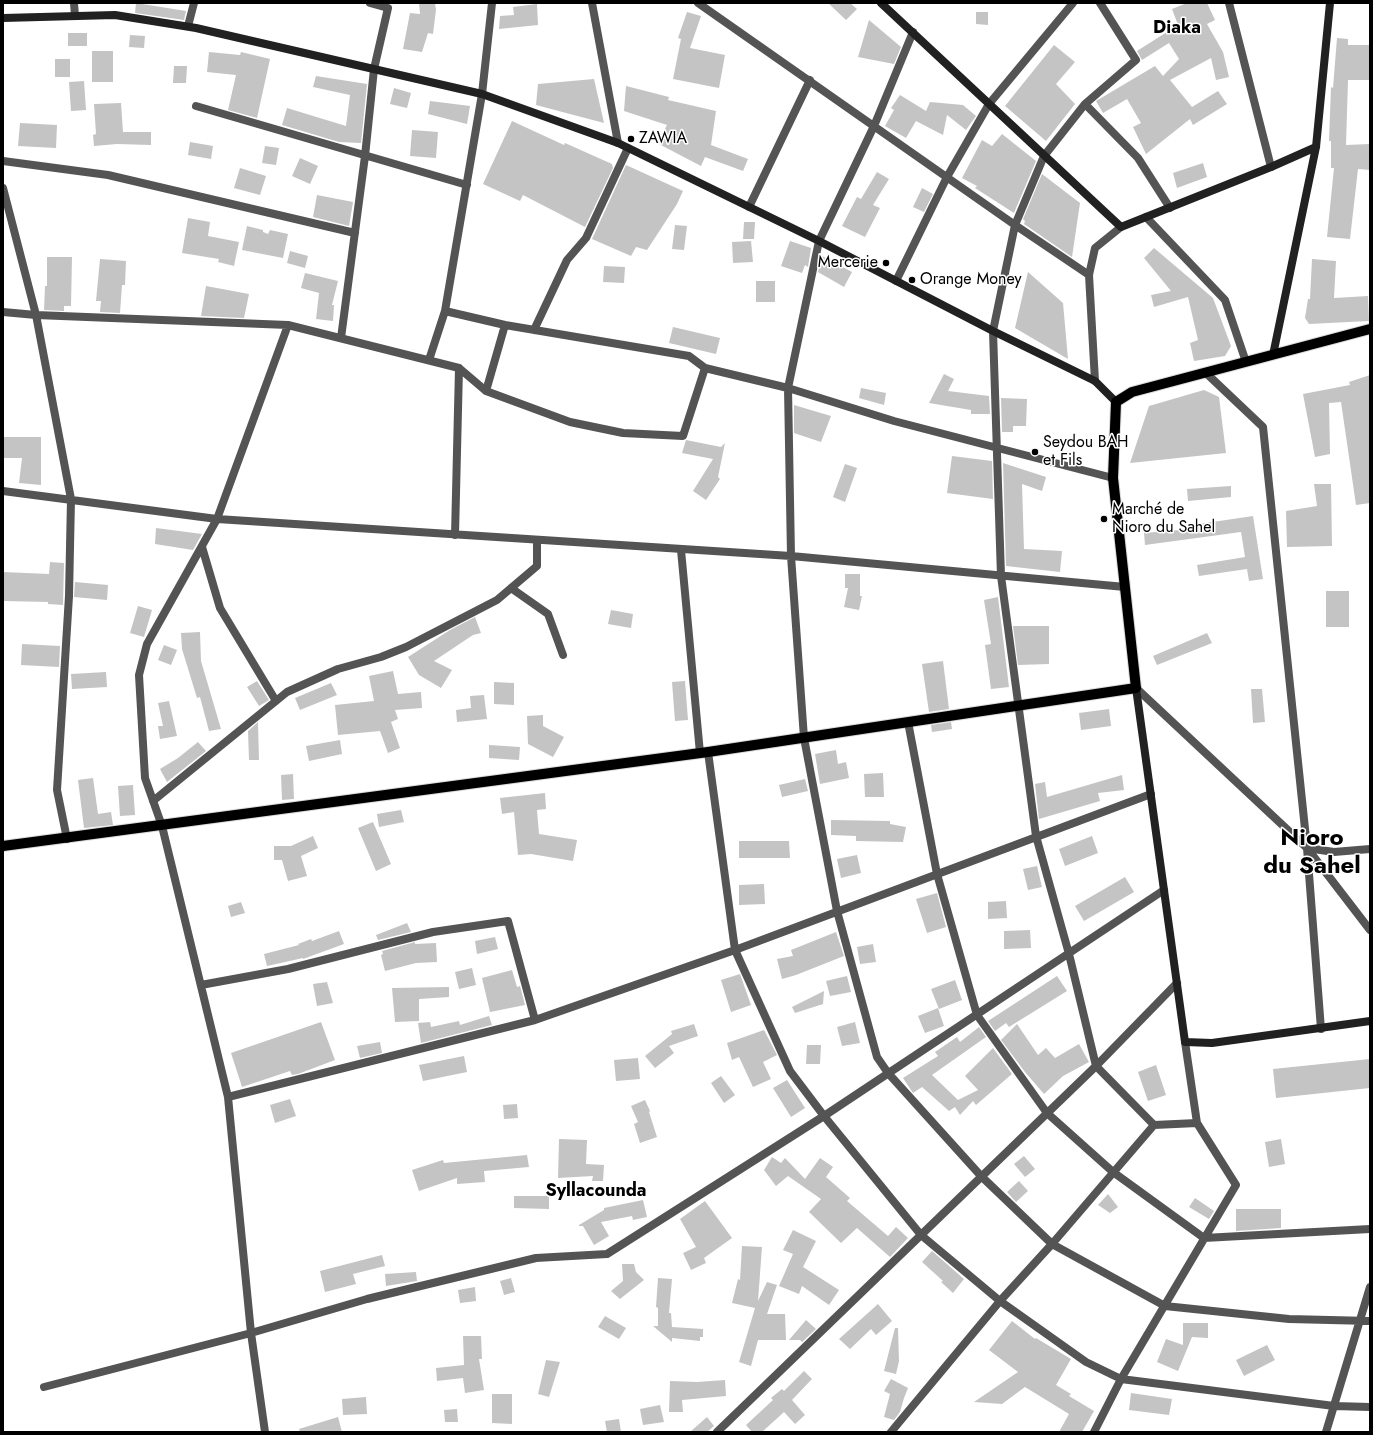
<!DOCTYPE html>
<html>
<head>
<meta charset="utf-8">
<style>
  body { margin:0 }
  #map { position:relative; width:1373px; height:1435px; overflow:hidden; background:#fff; font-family:Jost,sans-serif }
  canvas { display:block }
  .frame { position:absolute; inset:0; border:4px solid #000; pointer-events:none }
</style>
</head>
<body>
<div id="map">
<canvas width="1373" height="1435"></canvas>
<div class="frame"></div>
</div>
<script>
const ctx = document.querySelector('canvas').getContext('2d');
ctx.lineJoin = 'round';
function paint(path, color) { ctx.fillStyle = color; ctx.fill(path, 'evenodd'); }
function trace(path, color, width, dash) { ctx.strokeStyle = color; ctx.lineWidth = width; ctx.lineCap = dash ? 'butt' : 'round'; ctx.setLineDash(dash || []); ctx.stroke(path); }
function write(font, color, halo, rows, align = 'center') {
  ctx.font = font + ' Jost,sans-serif'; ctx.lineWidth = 3; ctx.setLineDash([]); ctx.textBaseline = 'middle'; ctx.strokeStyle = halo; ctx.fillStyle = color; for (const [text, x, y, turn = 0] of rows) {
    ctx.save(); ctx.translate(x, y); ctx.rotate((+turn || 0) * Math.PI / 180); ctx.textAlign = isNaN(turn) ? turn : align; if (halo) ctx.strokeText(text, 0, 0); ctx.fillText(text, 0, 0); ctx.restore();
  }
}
paint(new Path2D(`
  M136,3L186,11L184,20L135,13Z
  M419,3H435L436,10L433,34L428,33L422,52L403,49L410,13L420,14Z
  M828,3H850L857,9L846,20Z
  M1187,3H1207L1215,20L1207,24L1223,52L1229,77L1216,80L1211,58L1170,80L1192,107L1218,91L1227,104L1193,125L1190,119L1146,154L1133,127L1141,123L1127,99L1103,113L1096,101L1155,66L1163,76L1179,59L1169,43L1142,60L1137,51L1178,25L1172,9Z
  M537,4L538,25L499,29L500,16L514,15L513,7Z
  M687,12L701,16L690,48L725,55L719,88L673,79L681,39L678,38Z
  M976,12H988V25L976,24Z
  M869,20L901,47L894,64L858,57Z
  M68,33H87V46H68Z
  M130,35L145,36L144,48L129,47Z
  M1337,38L1348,39V45H1370V80H1348L1346,145L1370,144V170L1358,169L1350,239L1327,237L1334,168H1331V141H1329L1331,87L1333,88Z
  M1054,45L1075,62L1056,84L1075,104L1046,141L1005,106Z
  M92,51H113V82H92Z
  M209,52L240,55L241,52L270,59L257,118L228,110L236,75L207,72Z
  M55,59H70V77H55Z
  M174,66H187L186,83H173Z
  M316,76L367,84L361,143L339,142L282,125L287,108L346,126L350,95L313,87Z
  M594,79L604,123L536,105L538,84Z
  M84,81L86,110L71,111L69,82Z
  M626,86L669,97L668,100L716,111L711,145L748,159L743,171L705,157L701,166L657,143L667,125L624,111Z
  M394,88L411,93L407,108L390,104Z
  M900,95L926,111L930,102L963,105L976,116L966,130L947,115L943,135L916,121L906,138L885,126L894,110L891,108Z
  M430,101L470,106L467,124L428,114Z
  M121,103L123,132H151V145L117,144L94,146L93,135L96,134L94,104Z
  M512,121L564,145L565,143L612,164L613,168L585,227L523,195L520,201L483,184Z
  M20,123L57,125L56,148L18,146Z
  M412,130L438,132L436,158L410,156Z
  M1002,134L1036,161L1014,213L975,188L977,186L962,178L982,140L992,146Z
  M190,142L213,146L211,159L188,155Z
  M265,146L279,148L276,165L262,163Z
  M300,158L318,166L310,184L292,176Z
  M1203,163L1207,177L1177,188L1173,173Z
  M626,165L683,191L677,204L647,250L636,247L631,256L592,239Z
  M240,168L266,176L260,195L234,188Z
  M877,172L889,179L873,205L880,208L865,237L842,226L857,197L861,199Z
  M1042,174L1080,203L1072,257L1024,224L1025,221L1023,219Z
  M922,188L933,194L924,212L913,207Z
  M317,195L353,202L349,226L313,217Z
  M188,218L210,222L208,236L239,242L234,266L218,262L219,259L182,253Z
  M744,222H755L754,239H743Z
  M675,225L687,226L684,250L672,249Z
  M247,226L263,230V232L268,234L270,230L288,234L283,258L242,250Z
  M751,241L753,262L733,263L732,242Z
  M790,241L811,248L808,267L805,265L802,273L781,266Z
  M1154,248L1213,298L1231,346L1225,356L1194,361L1190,343L1198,340L1188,297L1154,307L1151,295L1171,291L1144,258Z
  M290,251L308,256L305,268L287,263Z
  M822,256L852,272L844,287L818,272Z
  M47,257H72L71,306H64V311L44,310L45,286H47Z
  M100,259L126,261L125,285H122L120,313L100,312L101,301H96Z
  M1312,259L1336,261L1334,298L1368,296L1369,321L1309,324L1305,318L1308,299H1310Z
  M604,266L625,267L624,283L603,282Z
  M1028,272L1063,303L1068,359L1015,328Z
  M305,273L338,281L332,305H334L333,321L316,319L319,293L301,288Z
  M756,281H775V302H756Z
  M206,286L249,294L244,318L201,316Z
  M673,327L720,338L716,354L669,343Z
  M944,374L954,379L948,391L989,396L990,414H971V410L929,403Z
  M1370,375V503L1356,505L1341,402L1329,403L1330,454L1315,457L1303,394L1350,385L1349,382Z
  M861,388L886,393L884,405L859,398Z
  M1204,390L1219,397L1226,453L1130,463L1149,406Z
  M1001,398L1027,399L1026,426H1013V432H1002Z
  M794,405L831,416L821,442L794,433Z
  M3,437H41V485L19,483L22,458H3Z
  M686,440L721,447L725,443L718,477L720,479L706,500L693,491L713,459L682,453Z
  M952,456L992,461L993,499L947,493Z
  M1003,463L1046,477L1042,491L1022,484L1024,549L1062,551L1060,572L1006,566Z
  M845,464L857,468L845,502L833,497Z
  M1314,484H1331L1332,546L1287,547L1286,511L1317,506Z
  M1231,486V497L1188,501L1187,489Z
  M1253,516L1263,579L1249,581L1247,569L1199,576L1197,565L1245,557L1241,532L1145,545L1144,533L1193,529L1192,525Z
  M156,528L202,534L193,550L155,544Z
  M50,562L64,563L63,605L48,604V602L3,601V572L49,574Z
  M845,574H860V596H862L859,610L844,607L848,588H845Z
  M75,582L108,585L107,600L74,597Z
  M1326,591H1349V627H1326Z
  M998,597L1009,687L991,689L985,645L991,644L984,600Z
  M138,606L152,610L144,637L130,633Z
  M611,610L633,614L631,628L608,624Z
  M475,617L481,633L473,635L434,661L452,670L441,688L419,675L408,657L450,630Z
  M1013,626H1049V664L1018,665Z
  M200,632L201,661L221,729L209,731L200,697L197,698L182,649L181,633Z
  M1207,633L1212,643L1157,665L1153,656Z
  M22,644L60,646L59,667L21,665Z
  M164,645L177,650L171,665L158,660Z
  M943,661L949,709L929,712L922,664Z
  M393,671L398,694L421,692L422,708L395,710L398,719L391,722L400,748L388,753L380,731L338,735L335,705L374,701L369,676Z
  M106,672L107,687L72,689L71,674Z
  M257,681L269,700L259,706L247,687Z
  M685,681L688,720L675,721L672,682Z
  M494,682L514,683V705L494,704Z
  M331,683L337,695L300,710L295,698Z
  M1251,689H1262L1265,722L1253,723Z
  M484,695L487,719L457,722L456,710L471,708L470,696Z
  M169,701L177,736L160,739L158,726H163L158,703Z
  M1109,709L1111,726L1081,730L1079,713Z
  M543,715V726L564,737L553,757L528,744L527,716Z
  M258,722L259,760H249L248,731Z
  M951,722L952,729L932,732L931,725Z
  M340,740L342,754L309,761L306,746Z
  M198,742L206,751L167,782L160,769L178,758Z
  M489,745L520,747L519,760L489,758Z
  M836,750L838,764L846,762L849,778L820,784L815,754Z
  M883,773L884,797H865L864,774Z
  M293,774L294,799L282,800L281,775Z
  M1122,775L1124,790L1098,793L1100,801L1039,819L1035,784L1045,782L1047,797Z
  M93,778L98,814L111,812L113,825L84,828L78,780Z
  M805,779L808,791L782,797L779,785Z
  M133,785L135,815L120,816L118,786Z
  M545,793L546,809L537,810L539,834L577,840L573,861L531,854L518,855L514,812L502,814L500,798Z
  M401,810L404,822L379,827L377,814Z
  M831,820L890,821V824L906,827L903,842L856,841V836L831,835Z
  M373,822L391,864L376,871L358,828Z
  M313,836L318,848L301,856L307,876L288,881L282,860H274V846H291Z
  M1092,836L1098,853L1065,866L1059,849Z
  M739,841H789L790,858H739Z
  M857,855L861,873L841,878L837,859Z
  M1037,866L1042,887L1028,890L1023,869Z
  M1125,877L1134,892L1084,921L1075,906Z
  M764,884L765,904L739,905V885Z
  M937,893L946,927L927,933L916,899Z
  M1006,901L1007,918L988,919V902Z
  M241,902L245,913L231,917L228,906Z
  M407,923L411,932L378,940L376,935Z
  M1030,930L1031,948L1004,949V931Z
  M339,931L344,944L303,959V958L267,966L264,954L299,945L298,944L311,939L312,941Z
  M836,932L844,956L796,975L782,979L777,959L793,956L791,950Z
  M495,937L498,949L477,954L475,941Z
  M415,942V944L436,943L437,962L416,963L385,971L381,955L383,954L382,951Z
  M873,944L876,962L860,964L857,947Z
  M472,968L476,985L459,989L455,972Z
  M512,970L517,987L520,986L525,1005L490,1012L482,978Z
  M740,974L751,1005L731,1012L721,980Z
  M847,976L851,992L830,996L826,981Z
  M1057,976L1067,991L1009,1027L1006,1023L995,1031L988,1021Z
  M955,980L962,1000L939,1009L931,989Z
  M327,982L333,1003L317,1006L313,984Z
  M449,987V997L419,999V1021L395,1022L392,988Z
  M824,991L823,1004L795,1013L792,1007Z
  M938,1008L944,1026L925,1033L918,1016Z
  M489,1016L492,1025L421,1043L418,1023L430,1022L431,1027L459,1021L460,1025Z
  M321,1022L335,1060L298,1074L292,1075L290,1071L242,1087L231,1053Z
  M855,1022L860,1043L842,1046L837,1027Z
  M694,1024L698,1036L669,1046L674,1053L655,1068L645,1056L672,1034L671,1031Z
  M1017,1024L1038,1055L1046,1048L1055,1058L1079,1044L1089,1062L1063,1076L1044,1094L1025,1072L1001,1040Z
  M979,1027L986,1037L932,1075L958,1100L978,1090L965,1076L993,1048L1012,1074L976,1105L973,1101L960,1115L955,1107L949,1111L922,1087L913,1093L903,1078L938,1056L935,1052L957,1037L960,1042Z
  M764,1030L777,1055L763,1062L771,1079L753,1087L739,1057L732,1060L727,1043Z
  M380,1042L382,1053L360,1058L357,1046Z
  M807,1045H821L820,1064H806Z
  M464,1056L467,1072L423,1081L419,1065Z
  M638,1058L640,1079L616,1081L614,1060Z
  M1370,1059V1088L1276,1098L1273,1069Z
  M1156,1065L1166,1095L1148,1101L1138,1072Z
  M721,1076L735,1095L724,1103L711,1083Z
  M787,1080L805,1108L791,1117L773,1088Z
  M290,1099L296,1116L275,1123L270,1105Z
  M645,1100L650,1111L649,1112L657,1137L640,1143L634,1124L638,1122L631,1106Z
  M517,1104L518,1118L504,1119L503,1105Z
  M559,1139L587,1140L586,1164L604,1165L603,1181H592L593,1176L558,1178Z
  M1281,1139L1285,1164L1269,1167L1265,1142Z
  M527,1155L529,1167L484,1171L485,1182L457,1184V1178L419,1191L412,1170L443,1160L444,1163Z
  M1024,1156L1035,1169L1025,1177L1014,1164Z
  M772,1157L781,1163L785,1158L805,1179L820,1158L833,1167L826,1177L850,1198L847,1201L888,1236L896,1227L908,1238L890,1257L857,1228L841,1243L809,1212L821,1199L788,1176L776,1186L764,1170Z
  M1019,1181L1028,1191L1016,1202L1007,1192Z
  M1108,1194L1118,1207L1110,1213L1098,1205Z
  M514,1196H549V1209L514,1208Z
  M1195,1198L1214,1211L1209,1219L1189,1207Z
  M643,1200L647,1217L633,1220L632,1216L601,1222L609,1236L594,1245L583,1226H579V1225L604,1210V1208Z
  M705,1201L732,1238L704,1258L706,1263L691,1270L683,1253L696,1247L680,1219Z
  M1236,1209H1281V1228L1236,1231Z
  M793,1230L816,1241L803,1267L839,1290L829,1305L802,1286L799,1294L779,1286L793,1254L783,1250Z
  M742,1246L762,1247L758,1301L767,1282L777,1285L767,1314H785L786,1340H758L751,1366L739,1362L755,1308L732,1303L738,1279L740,1280Z
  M932,1251L964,1279L953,1293L941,1282L943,1281L922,1262Z
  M382,1255L385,1266L353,1274L356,1284L325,1292L320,1271Z
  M622,1264H634L636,1272L644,1280L620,1299L611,1291L623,1281Z
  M416,1272L417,1281L386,1286L385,1274Z
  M511,1278L515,1292L504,1295L500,1281Z
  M658,1278L672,1279L669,1313H671L672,1327L703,1329V1337H700V1341L672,1338V1342L653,1326H658V1308L656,1307Z
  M475,1287L476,1301L460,1303L458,1290Z
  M878,1304L892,1321L876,1335L871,1329L850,1349L839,1339Z
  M605,1316L626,1328L619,1339L598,1327Z
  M806,1320L816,1329L802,1342L800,1340H789Z
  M1012,1321L1035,1339L1036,1338L1071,1359L1056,1385L1071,1394L1069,1396L1094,1411L1082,1432H1059L1069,1414L1025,1387L1002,1404L974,1402L1018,1372L989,1350Z
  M1183,1323H1208V1338L1192,1337L1178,1371L1157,1362L1166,1339L1183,1345Z
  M895,1328H898L899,1361L896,1374L884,1371Z
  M463,1336H481L482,1359H479L484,1390L465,1393L463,1378L437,1381L436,1368L464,1365Z
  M1267,1345L1275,1360L1244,1376L1236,1360Z
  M546,1360L560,1362L549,1397L538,1394Z
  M804,1371L812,1379L792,1400L805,1415L795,1424L784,1412L762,1432H752L746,1425L773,1400L771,1398L782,1389L784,1391Z
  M891,1379L908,1388L904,1398L900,1412L894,1420L884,1417L890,1394L884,1391Z
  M725,1380L726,1396L682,1400L683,1412H669L670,1381L697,1382Z
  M1131,1393L1172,1399L1169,1415L1129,1410Z
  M492,1394H512V1424L492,1423Z
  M366,1397L367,1414L343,1415L342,1399Z
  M660,1405L664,1422L643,1425L640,1409Z
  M457,1409L458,1422H445L444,1410Z
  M338,1417L342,1432H300L299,1429Z
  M707,1417L714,1426L707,1432H690Z
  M619,1419L621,1432H607L605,1421Z`), '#c4c4c4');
const primary = new Path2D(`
  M3,846L708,752L1136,688L1113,478L1116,402L1132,392L1370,329`);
trace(primary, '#dbdbdb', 12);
trace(new Path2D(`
  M74,3L75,16
  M592,3L618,143
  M698,3L1015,225L1089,275
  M1100,3L1136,60L1085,104L1044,156L1015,225L993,331L1001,576L1036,836L1069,954L1096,1066L1154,1125
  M1229,3L1271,167
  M188,26L194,3
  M913,32L874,126L819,241L788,388L791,556L804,738L837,911L877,1057L888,1073L981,1176L1052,1244L1165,1306L1289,1319L1370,1321
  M1085,104L1138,158L1170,208
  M196,106L467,185
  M3,161L108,175L355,233
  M3,188L36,315L71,499L69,596L57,790L67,839
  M749,207L810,80
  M1146,217L1225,300L1246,362
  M896,281L947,177L989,104L1073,3
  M445,311L505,325L689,356L705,368L788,388L894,421L1113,478
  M3,312L36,315L288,325L459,368L486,391L570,422L623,433L683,436L705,368
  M534,330L567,260L586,238L628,148
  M341,338L365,156L374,69L388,8L370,3
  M429,360L445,311L482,94L492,3
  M1206,373L1263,427L1307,848L1321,1029
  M1095,381L1089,275L1095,248L1121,227
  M486,391L505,325
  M3,491L217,519L791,556L1125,587
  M455,535L459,368
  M202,547L220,608L276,701
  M681,550L700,753
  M511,588L548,614L563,655
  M1136,688L1307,848L1370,930
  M908,722L937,874L977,1015L1047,1113L1113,1172L1204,1238L1370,1229
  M708,752L735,950L790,1071L824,1116L921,1235L1000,1301L1086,1362L1121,1379L1334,1406L1370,1407
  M153,801L287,692L338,669L381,657L406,647L497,600L537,566V540
  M1307,848L1334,852L1370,849
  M201,985L288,969L433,932L508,921L535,1020
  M228,1097L535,1020L735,950L1151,794
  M44,1387L251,1333L367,1299L536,1258L607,1254L824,1116L1164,890
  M265,1432L251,1333L228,1097L162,826L145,778L139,675L147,644L217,519L288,325
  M717,1432L1096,1066L1177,983
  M891,1432L1000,1301L1052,1244L1154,1125L1197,1123
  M1094,1432L1121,1379L1236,1185L1197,1123L1185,1042
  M1326,1432L1370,1287`), '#545454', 8);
trace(new Path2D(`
  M881,3L1121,227L1271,167L1316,147
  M3,18L115,15L196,28L482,94L618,143L819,241L993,331L1095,381L1116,402
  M1273,355L1316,147L1330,3
  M1136,688L1185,1042L1212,1043L1370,1021`), '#212121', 8);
trace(primary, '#000', 10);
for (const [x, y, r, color] of [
  [631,139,4,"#000"],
  [886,263,4,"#000"],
  [912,280,4,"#000"],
  [1035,452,4,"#000"],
  [1104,519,4,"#000"]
]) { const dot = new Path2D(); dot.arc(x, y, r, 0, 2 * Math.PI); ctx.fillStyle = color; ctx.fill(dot); trace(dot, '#fff', 1.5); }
write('16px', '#000', '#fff', [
  ["ZAWIA",639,139],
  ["Mercerie",878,263,"right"],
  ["Orange Money",920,280],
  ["Seydou BAH",1043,443],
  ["et Fils",1043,461],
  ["Marché de",1112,510],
  ["Nioro du Sahel",1112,528]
], 'left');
write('bold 18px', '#000', '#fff', [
  ["Diaka",1177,29],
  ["Syllacounda",596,1192]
]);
write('bold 24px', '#000', '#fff', [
  ["Nioro",1312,839],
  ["du Sahel",1312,867]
]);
</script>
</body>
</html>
